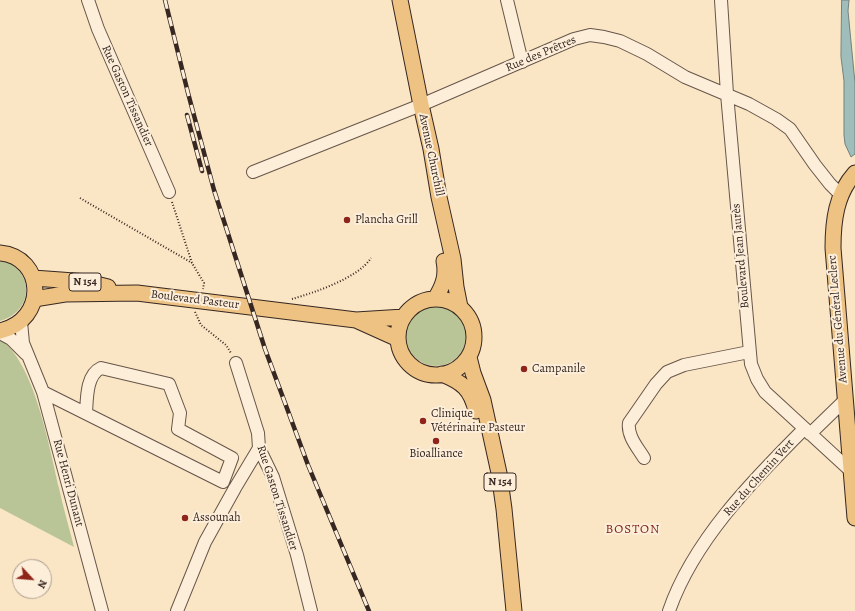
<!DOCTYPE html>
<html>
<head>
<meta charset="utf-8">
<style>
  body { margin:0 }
  #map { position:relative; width:855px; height:611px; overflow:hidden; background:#fae5c4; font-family:Alegreya,serif }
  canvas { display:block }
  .north { position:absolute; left:12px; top:559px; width:40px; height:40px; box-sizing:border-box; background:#fceed9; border:1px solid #ad9e90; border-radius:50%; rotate:116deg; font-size:11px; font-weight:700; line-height:16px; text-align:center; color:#362722 }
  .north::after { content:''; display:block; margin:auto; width:14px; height:18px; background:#8f2418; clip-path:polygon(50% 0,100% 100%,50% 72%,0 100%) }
</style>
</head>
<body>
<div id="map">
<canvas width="855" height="611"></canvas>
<div class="north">N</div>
</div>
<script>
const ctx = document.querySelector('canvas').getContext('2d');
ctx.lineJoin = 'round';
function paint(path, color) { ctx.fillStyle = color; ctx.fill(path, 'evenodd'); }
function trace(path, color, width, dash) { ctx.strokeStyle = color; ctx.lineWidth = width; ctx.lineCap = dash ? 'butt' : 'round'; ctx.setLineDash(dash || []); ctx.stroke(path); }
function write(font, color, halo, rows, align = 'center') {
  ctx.font = font + ' Alegreya,serif'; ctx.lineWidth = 4; ctx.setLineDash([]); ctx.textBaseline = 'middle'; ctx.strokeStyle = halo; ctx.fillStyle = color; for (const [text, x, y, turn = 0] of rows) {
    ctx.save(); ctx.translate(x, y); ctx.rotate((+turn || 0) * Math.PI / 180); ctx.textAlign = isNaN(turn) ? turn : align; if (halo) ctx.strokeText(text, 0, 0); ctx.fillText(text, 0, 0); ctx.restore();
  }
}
paint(new Path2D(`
  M0,259C35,269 35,311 0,321Z
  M406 336a30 30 0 1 1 60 0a30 30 0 1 1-60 0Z
  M0,340C34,360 50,450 59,488C63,507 69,527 74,547L0,508Z`), '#bac597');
const water = new Path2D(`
  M842,0H849L848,11L855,83V154L851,157L845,144L844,135V81L841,57Z`);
paint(water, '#9fbdba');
trace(water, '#75817d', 1);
const minor = new Path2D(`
  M88,0L98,29L169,192
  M507,0L522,62
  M721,0L727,94L751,364L757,379L765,392L851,471
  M253,172L421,105L574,39L590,35L604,37L620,41L647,54L685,77L749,104L776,119L790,129L815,165L830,184L841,195
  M21,322L23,343L43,392L102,611
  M0,333L11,339L26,354
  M236,363L258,433L259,448L273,477L297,555L311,611
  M43,392L223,482L232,458L178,429L180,413L169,384L101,368C86,375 87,399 86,413
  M810,434L845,400
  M644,458C638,448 627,436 629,423L656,384L667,372L684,365L749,352
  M177,611L205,542L235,488L259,448
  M669,611C693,541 753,480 804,429`);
const major = new Path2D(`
  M400,0L421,105L431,149L439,197L453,259L456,287L460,307
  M855,173C836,194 833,221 833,248L855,518
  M0,253C45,257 48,320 0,331
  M33,278L88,282L108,287
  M34,299L65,294L137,293L356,320L404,317
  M435,299C443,286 447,276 444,261
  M398 337a38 38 0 1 1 76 0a38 38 0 1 1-76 0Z
  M358,321L398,339
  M469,357L473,373L483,400L499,473L504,509L514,611
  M442,374C462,382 471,389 476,411`);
trace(minor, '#67564a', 14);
trace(major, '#362722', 17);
trace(new Path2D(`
  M80,198L192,263
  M172,202L192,263L204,283L203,289
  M292,299C316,292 358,278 371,258
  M195,312L201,325L226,345L231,353`), '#362722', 2, [1, 2]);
trace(minor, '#fceed9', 12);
trace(major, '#edc282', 15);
const rail = new Path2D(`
  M165,0L188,93L214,190L265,349L308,465L369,611
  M187,115L202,171`);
trace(rail, '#362722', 4.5);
trace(rail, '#fceed9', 3, [9]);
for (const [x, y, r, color] of [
  [347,220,4,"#8f2418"],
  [524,369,4,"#8f2418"],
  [423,421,4,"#8f2418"],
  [436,441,4,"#8f2418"],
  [185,518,4,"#8f2418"]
]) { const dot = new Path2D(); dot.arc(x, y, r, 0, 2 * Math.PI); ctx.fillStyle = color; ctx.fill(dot); trace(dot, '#fceed9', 1.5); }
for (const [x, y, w] of [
  [85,282,32],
  [500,482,32]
]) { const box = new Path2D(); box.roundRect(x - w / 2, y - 9, w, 18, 3); ctx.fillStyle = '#fceed9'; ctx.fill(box); trace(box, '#362722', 1); }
write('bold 11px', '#362722', null, [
  ["N 154",85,282],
  ["N 154",500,482]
]);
write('12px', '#362722', '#fceed9', [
  ["Rue des Prêtres",541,54,-23],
  ["Rue Gaston Tissandier",127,96,66],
  ["Avenue Churchill",431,155,78],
  ["Boulevard Jean Jaurès",741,256,-95],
  ["Boulevard Pasteur",195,300,7],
  ["Avenue du Général Leclerc",838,319,-95],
  ["Rue du Chemin Vert",759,478,-48],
  ["Rue Henri Dunant",68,483,75],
  ["Rue Gaston Tissandier",277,498,72]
]);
write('12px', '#362722', '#fceed9', [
  ["Plancha Grill",355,220],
  ["Campanile",532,369],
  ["Clinique",431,414],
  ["Vétérinaire Pasteur",431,428],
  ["Bioalliance",436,454,"center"],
  ["Assounah",193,518]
], 'left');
ctx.letterSpacing = '1px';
write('13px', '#7a1f14', '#fceed9', [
  ["BOSTON",633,530]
]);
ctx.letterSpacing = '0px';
</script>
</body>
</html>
